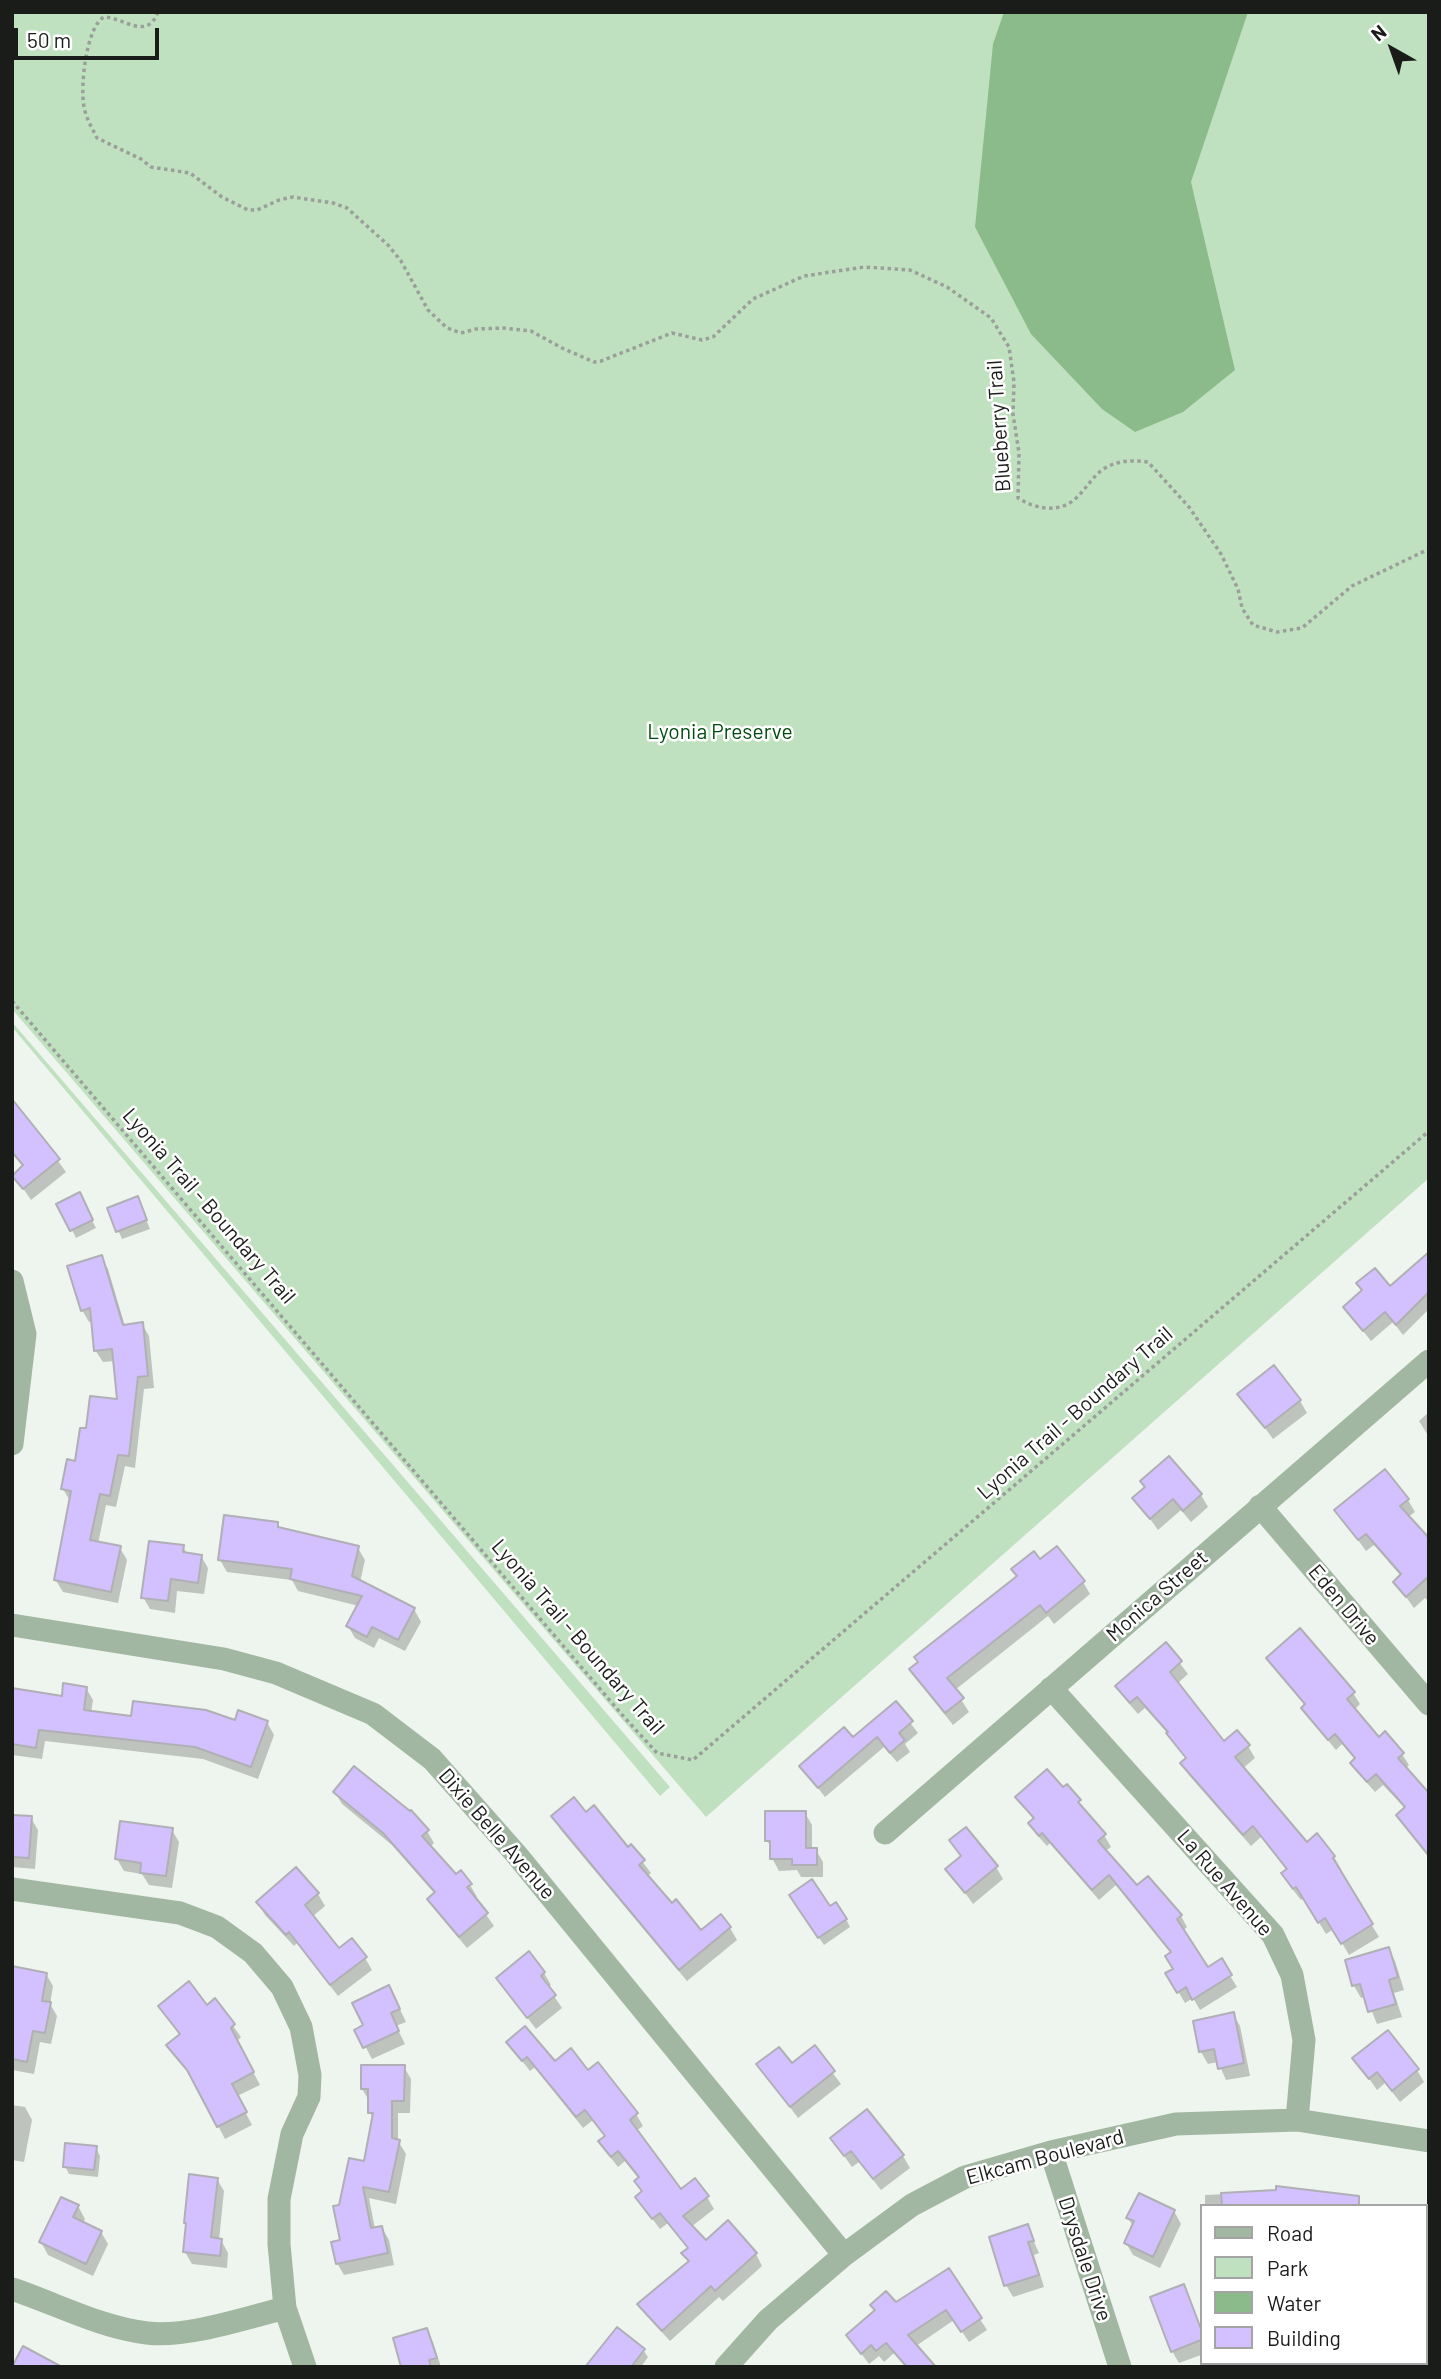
<!DOCTYPE html>
<html>
<head>
<meta charset="utf-8">
<style>
  body { margin:0 }
  #map { position:relative; width:1441px; height:2379px; overflow:hidden; background:#eef4ee; font-family:Barlow,sans-serif }
  canvas { display:block }
  .frame { position:absolute; inset:0; border:14px solid #1a1c1a; pointer-events:none }
  .legend { position:absolute; left:1200px; top:2204px; width:228px; height:161px; box-sizing:border-box; background:#fff; border:2px solid #a3a4a3; margin:0; padding:9px 12px; list-style:none; font-size:21px; color:#1a1c1a }
  .legend li { display:flex; align-items:center; gap:14px; height:35px }
  .legend b { width:35px; border:2px solid #a3a4a3 }
  .north { position:absolute; left:1357px; top:14px; width:70px; height:70px; -webkit-text-stroke:5px #fff; paint-order:stroke; rotate:320deg; font-size:19px; font-weight:700; line-height:28px; text-align:center; color:#1a1c1a }
  .north::after { content:''; display:block; margin:auto; width:24px; height:32px; background:#1a1c1a; clip-path:polygon(50% 0,100% 100%,50% 72%,0 100%) }
  .scale { position:absolute; left:14px; top:28px; width:145px; height:32px; box-sizing:border-box; border:4px solid #1a1c1a; border-top:0; padding-left:9px; font-size:21px; line-height:24px; white-space:nowrap; color:#1a1c1a; -webkit-text-stroke:5px #fff; paint-order:stroke }
</style>
</head>
<body>
<div id="map">
<canvas width="1441" height="2379"></canvas>
<div class="frame"></div>
<ul class="legend">
<li><b style="height:9px;background:#a2b7a1"></b>Road</li>
<li><b style="height:19px;background:#c0e1bf"></b>Park</li>
<li><b style="height:19px;background:#8bbb8b"></b>Water</li>
<li><b style="height:19px;background:#d2c1fe"></b>Building</li>
</ul>
<div class="north">N</div>
<div class="scale">50 m</div>
</div>
<script>
const ctx = document.querySelector('canvas').getContext('2d');
ctx.lineJoin = 'round';
function paint(path, color) { ctx.fillStyle = color; ctx.fill(path, 'evenodd'); }
function trace(path, color, width, dash) { ctx.strokeStyle = color; ctx.lineWidth = width; ctx.lineCap = dash ? 'butt' : 'round'; ctx.setLineDash(dash || []); ctx.stroke(path); }
function write(font, color, halo, rows, align = 'center') {
  ctx.font = font + ' Barlow,sans-serif'; ctx.lineWidth = 5; ctx.setLineDash([]); ctx.textBaseline = 'middle'; ctx.strokeStyle = halo; ctx.fillStyle = color; for (const [text, x, y, turn = 0] of rows) {
    ctx.save(); ctx.translate(x, y); ctx.rotate((+turn || 0) * Math.PI / 180); ctx.textAlign = isNaN(turn) ? turn : align; if (halo) ctx.strokeText(text, 0, 0); ctx.fillText(text, 0, 0); ctx.restore();
  }
}
paint(new Path2D(`
  M12,12H1429V1178L706,1817L12,1009Z
  M12,1022L670,1787L660,1796L12,1027Z`), '#c0e1bf');
paint(new Path2D(`
  M1004,12H1248L1191,182L1235,370L1183,412L1135,432L1102,409L1031,334L975,227L993,44Z`), '#8bbb8b');
paint(new Path2D(`
  M12,1098L66,1172L31,1200L14,1175L23,1167L12,1153Z
  M137,1198L150,1229L122,1239L109,1209Z
  M83,1202L96,1228L76,1238L59,1204Z
  M1429,1254V1309L1403,1335L1393,1322L1371,1341L1345,1308L1390,1288Z
  M101,1257L108,1269L125,1326L142,1324L149,1336L154,1388L144,1389L135,1468L125,1466L116,1507L106,1505L98,1544L120,1548L127,1560L118,1603L63,1592L55,1579L70,1501L63,1489L77,1463L88,1430L119,1401L115,1361L103,1362L95,1350L93,1321L89,1322L82,1310Z
  M1240,1394L1300,1401L1307,1413L1273,1439Z
  M1429,1412V1437L1419,1421Z
  M1201,1495L1208,1507L1191,1522L1181,1510L1158,1530L1135,1498Z
  M1408,1500L1415,1512L1408,1517L1429,1541V1602L1425,1598L1414,1608L1395,1582L1401,1576L1374,1545L1366,1551L1336,1510Z
  M277,1523L281,1530L358,1548L365,1560L360,1582L414,1609L421,1622L405,1651L379,1638L374,1648L355,1638L348,1626L359,1606L298,1591L292,1580L227,1572L220,1560Z
  M183,1547L188,1555L201,1556L208,1568L204,1594L177,1591L175,1613L150,1609L143,1597Z
  M1040,1562L1083,1582L1090,1594L1054,1624L1048,1616L955,1690L969,1712L953,1725L919,1682L911,1670L1018,1578L1013,1570Z
  M1166,1645L1188,1674L1177,1684L1224,1743L1248,1746L1255,1758L1242,1769L1307,1844L1334,1857L1341,1869L1339,1871L1379,1937L1349,1955L1334,1929L1326,1934L1304,1898L1301,1900L1290,1886L1283,1874L1287,1871L1261,1837L1251,1846L1189,1775L1182,1763L1187,1760L1171,1737L1145,1708L1138,1714L1125,1699L1118,1687Z
  M1268,1658L1353,1693L1360,1704L1354,1710L1379,1739L1402,1754L1409,1765L1405,1769L1429,1796V1856L1398,1815L1406,1809L1383,1785L1375,1792L1359,1774L1352,1763L1356,1760L1342,1744L1336,1750L1310,1719L1303,1708L1306,1706L1275,1669Z
  M86,1688L93,1700L91,1713L133,1718L267,1722L274,1735L258,1779L203,1759L45,1741L42,1759L12,1755V1690L63,1698Z
  M895,1703L918,1733L905,1744L910,1752L897,1762L884,1747L825,1797L801,1766L853,1739Z
  M1067,1786L1104,1835L1111,1847L1105,1851L1137,1887L1181,1916L1187,1927L1183,1931L1207,1970L1221,1961L1237,1987L1200,2010L1193,1998L1185,2003L1168,1974L1175,1969L1172,1953L1116,1885L1099,1900L1050,1843L1047,1846L1037,1835L1031,1823L1034,1820L1017,1797L1063,1790Z
  M335,1792L427,1831L434,1843L430,1847L456,1877L470,1885L477,1897L475,1899L494,1926L467,1948L436,1911L429,1899L435,1894L392,1845L342,1804Z
  M12,1813L14,1816L31,1818L38,1830L35,1869L12,1867Z
  M805,1813L812,1825V1850H816L823,1862V1877H801L797,1870L779,1871L772,1858L771,1848L767,1840Z
  M586,1814L628,1849L631,1847L651,1873L647,1877L671,1905L701,1933L730,1928L737,1940L687,1981L560,1829L553,1816Z
  M172,1830L179,1842L172,1888L149,1885L142,1874L124,1871L117,1859Z
  M951,1841L996,1867L1003,1879L973,1904L948,1869L962,1857Z
  M318,1894L325,1906L312,1917L339,1951L365,1958L372,1970L338,1996L297,1943L294,1946L265,1915L258,1903Z
  M796,1903L830,1909L846,1919L850,1927L824,1945Z
  M1388,1949L1395,1961L1404,1990L1394,1993L1402,2017L1377,2024L1366,1997L1361,1998L1354,1986L1347,1961Z
  M544,1973L551,1985L548,1987L562,2008L536,2029L498,1979Z
  M46,1974L53,1986L50,2004L57,2016L51,2044L40,2042L34,2074L12,2070V1975Z
  M395,1999L406,2022L396,2026L405,2044L372,2059L357,2031Z
  M215,2001L241,2037L237,2041L260,2085L237,2096L252,2125L225,2139L194,2080L169,2045L180,2036L160,2006L207,2007Z
  M1233,2014L1240,2026L1250,2076L1226,2080L1218,2062L1208,2064L1201,2052Z
  M508,2043L555,2063L588,2072L636,2114L643,2126L636,2131L681,2192L707,2197L714,2209L691,2227L706,2243L728,2223L756,2254L762,2266L723,2301L719,2297L670,2341L646,2315L639,2304L689,2263L684,2254L688,2249L668,2223L660,2229L644,2208L642,2193L636,2182L639,2179L625,2161L618,2167L607,2153L600,2142L606,2137L593,2120L583,2128L535,2067L530,2071Z
  M814,2048L841,2084L798,2118L759,2065H792Z
  M1355,2058L1417,2070L1424,2082L1400,2102L1385,2083L1377,2090Z
  M404,2067L411,2079L410,2113H398V2141L406,2154L396,2204L369,2198L375,2229L382,2228L389,2240L394,2265L344,2275L337,2263L342,2241L341,2206L365,2163L374,2120L370,2113V2102L362,2089Z
  M12,2105L25,2107L32,2120L24,2162L12,2160Z
  M832,2139L903,2156L910,2168L881,2190L859,2162L852,2167Z
  M96,2148L100,2156L98,2177L69,2174L65,2166Z
  M217,2179L224,2191L219,2240H221L228,2253L227,2268L192,2264L185,2252L188,2226L185,2222Z
  M1277,2192L1356,2206H1205V2195Z
  M78,2206L85,2219L83,2223L101,2232L108,2244L93,2276L48,2255L41,2242Z
  M1425,2207L1429,2208V2261H1425Z
  M1174,2211L1181,2224L1160,2268L1133,2255L1126,2243L1133,2226L1128,2218Z
  M1027,2226L1039,2253L1034,2255L1044,2287L1013,2297L1006,2285Z
  M948,2270L987,2330L969,2342L954,2320L916,2346L932,2367H906L894,2353L884,2362L879,2356L869,2364L848,2336Z
  M1183,2286L1201,2327V2355L1179,2363L1172,2351Z
  M426,2330L433,2342L441,2367H403Z
  M643,2350L648,2357L641,2367H593Z`), '#0003');
const building = new Path2D(`
  M12,1099L60,1159L23,1189L12,1176L23,1165L12,1152Z
  M80,1192L93,1220L70,1231L56,1204Z
  M138,1196L147,1220L116,1232L107,1208Z
  M1429,1252V1292L1396,1325L1385,1312L1363,1331L1343,1307L1362,1290L1356,1283L1375,1268L1390,1286Z
  M102,1255L123,1325L143,1322L148,1376L138,1377L129,1456L118,1455L110,1496L100,1494L90,1540L121,1546L111,1592L54,1580L71,1491L61,1489L67,1459L75,1461L80,1428H86L90,1396L117,1399L112,1349L94,1351L90,1308L81,1311L67,1266Z
  M1274,1365L1301,1400L1265,1428L1237,1394Z
  M1169,1456L1202,1494L1183,1511L1173,1499L1150,1519L1132,1498L1145,1487L1140,1481Z
  M1385,1469L1409,1499L1400,1506L1429,1538V1576L1406,1597L1393,1582L1401,1574L1366,1534L1358,1540L1334,1510Z
  M224,1515L278,1522V1527L359,1546L352,1576L415,1608L398,1640L372,1627L367,1637L346,1626L362,1596L290,1579L292,1569L218,1560Z
  M149,1541L184,1545L183,1552L202,1555L198,1583L171,1579L168,1601L141,1598Z
  M1057,1546L1085,1581L1046,1613L1040,1605L947,1678L964,1698L945,1713L909,1669L918,1662L914,1657L1017,1576L1011,1569L1034,1551L1040,1559Z
  M1300,1628L1355,1692L1347,1699L1379,1737L1385,1731L1404,1753L1398,1758L1429,1793V1856L1396,1815L1405,1807L1376,1774L1367,1782L1350,1763L1355,1758L1335,1734L1328,1740L1301,1708L1305,1704L1266,1658Z
  M1166,1642L1182,1661L1170,1672L1224,1741L1237,1730L1250,1745L1235,1757L1307,1842L1317,1833L1335,1856L1333,1858L1373,1924L1341,1944L1325,1918L1318,1923L1296,1887L1293,1889L1281,1873L1287,1869L1253,1826L1243,1835L1180,1763L1186,1758L1166,1733L1168,1732L1137,1697L1130,1703L1115,1686Z
  M63,1683L87,1687L84,1710L131,1716L133,1701L206,1710L235,1720L238,1710L268,1721L251,1767L195,1747L39,1730L36,1748L12,1744V1688L62,1696Z
  M896,1701L913,1721L899,1733L905,1740L890,1753L877,1737L818,1788L799,1766L844,1727L853,1737Z
  M354,1766L410,1811L411,1810L429,1830L422,1836L456,1874L461,1870L472,1884L467,1887L488,1913L459,1937L427,1899L435,1892L383,1833L333,1792Z
  M1047,1769L1063,1787L1067,1784L1081,1800L1078,1802L1106,1834L1098,1841L1137,1885L1148,1876L1182,1915L1177,1919L1208,1967L1222,1958L1232,1975L1192,2000L1186,1987L1177,1993L1165,1973L1173,1969L1165,1956L1171,1952L1109,1875L1092,1890L1042,1833L1039,1836L1028,1823L1034,1818L1015,1797Z
  M574,1797L586,1812L594,1805L628,1847L631,1844L645,1860L639,1865L672,1903L676,1899L701,1930L721,1914L731,1927L679,1970L551,1816Z
  M765,1811H806V1848H817V1865H792V1859H770V1841H765Z
  M12,1815L32,1816L29,1858L12,1857Z
  M120,1821L173,1828L166,1876L140,1873L141,1863L115,1859Z
  M966,1827L998,1866L965,1893L945,1869L961,1856L949,1840Z
  M296,1867L319,1893L305,1905L339,1948L352,1938L367,1957L330,1985L289,1932L286,1935L256,1902Z
  M812,1879L830,1906L836,1902L847,1919L818,1938L789,1895Z
  M1389,1947L1398,1977L1389,1980L1396,2004L1368,2012L1360,1984L1352,1986L1345,1960Z
  M529,1951L545,1972L541,1976L556,1995L527,2018L496,1978Z
  M12,1966L47,1973L42,2001L51,2002L45,2033L33,2031L27,2062L12,2059Z
  M189,1981L207,2005L215,1998L235,2024L231,2028L254,2072L232,2084L247,2112L217,2127L187,2070L166,2045L180,2034L158,2006Z
  M389,1985L400,2009L391,2013L399,2031L363,2048L354,2030L363,2025L352,2003Z
  M1234,2012L1244,2063L1218,2069L1214,2049L1199,2052L1193,2021Z
  M525,2026L555,2061L571,2048L588,2070L598,2062L638,2113L630,2120L681,2189L695,2178L709,2196L683,2216L706,2240L728,2220L757,2253L715,2291L711,2286L662,2331L637,2304L689,2261L681,2253L688,2248L660,2213L652,2219L635,2197L642,2191L634,2181L639,2177L618,2151L611,2157L598,2141L605,2136L585,2110L576,2117L527,2057L522,2061L506,2042Z
  M1388,2030L1419,2069L1392,2091L1377,2072L1369,2079L1352,2058Z
  M815,2045L835,2071L790,2107L756,2064L779,2047L792,2063Z
  M361,2065H405L404,2101H392V2138L400,2140L389,2192L363,2187L371,2228L382,2226L388,2253L336,2264L331,2242L340,2240L333,2206L339,2205L349,2158L364,2161L373,2113H368V2089H361Z
  M867,2109L904,2155L873,2179L851,2151L844,2156L830,2138Z
  M65,2143L97,2146L94,2170L63,2167Z
  M189,2174L218,2178L211,2237L222,2239L220,2256L183,2252L186,2223H184Z
  M1276,2186L1359,2196V2206H1222L1221,2193L1276,2190Z
  M1139,2193L1175,2210L1153,2257L1124,2243L1134,2221L1126,2218Z
  M61,2197L79,2205L73,2217L102,2231L86,2264L39,2242Z
  M1028,2224L1034,2241L1028,2242L1039,2275L1004,2286L989,2237Z
  M949,2268L982,2318L961,2332L946,2310L908,2335L936,2367H907L886,2343L876,2351L871,2345L861,2354L846,2335L875,2310L870,2305L886,2291L896,2302Z
  M1184,2284L1201,2329V2340L1171,2352L1150,2297Z
  M617,2327L645,2349L631,2367H585Z
  M427,2328L437,2358L429,2360L431,2367H401L393,2338Z
  M23,2346L62,2367H12Z`);
paint(building, '#d2c1fe');
trace(building, '#b0afb5', 2);
trace(new Path2D(`
  M158,12C147,41 125,18 104,17C86,27 80,87 84,107C86,118 92,128 97,138L141,159L151,167L190,173L222,197L248,210H257L279,200L293,197L333,203L347,208L388,245L401,261L428,310L447,328L461,333L476,329L503,328L531,331L562,348L594,362L601,361L672,333L702,340L713,337L753,299L804,276L864,267L910,270L947,287L991,318L1009,347L1014,382L1013,414L1019,453L1018,498C1035,509 1058,513 1074,500C1086,490 1092,476 1105,468C1119,460 1133,460 1148,462L1189,507L1221,554L1238,589L1242,608L1253,625L1277,632L1302,628L1352,586L1429,549
  M12,1001L624,1717L657,1753L693,1760L1429,1131`), '#9b9f9b', 3.5, [3.5, 3.5]);
trace(new Path2D(`
  M12,1281L25,1334L12,1444
  M1260,1506L1429,1704
  M12,1625L224,1659L276,1673L373,1714L432,1759L516,1854L844,2255
  M1051,1688L1273,1935L1292,1975L1304,2040L1297,2120
  M885,1833L1429,1361
  M12,1889L180,1913L217,1927L253,1953L282,1987L301,2027L310,2075L309,2097L292,2134L279,2199V2244L285,2308L305,2367
  M1051,2152L1120,2367
  M12,2289C57,2304 99,2327 147,2333C186,2338 246,2318 285,2308
  M726,2367L768,2320L844,2255L912,2205L965,2177L1051,2152L1176,2124L1297,2120L1429,2141`), '#a2b7a1', 23);
write('21px', '#1a1c1a', '#fff', [
  ["Blueberry Trail",999,426,-94],
  ["Lyonia Trail - Boundary Trail",209,1206,49],
  ["Lyonia Trail - Boundary Trail",1075,1413,-41],
  ["Monica Street",1157,1596,-41],
  ["Eden Drive",1344,1605,50],
  ["Lyonia Trail - Boundary Trail",578,1637,49],
  ["Dixie Belle Avenue",497,1834,49],
  ["La Rue Avenue",1225,1883,49],
  ["Elkcam Boulevard",1045,2157,-15],
  ["Drysdale Drive",1085,2259,72]
]);
write('21px', '#004c0e', '#fff', [
  ["Lyonia Preserve",720,732]
]);
</script>
</body>
</html>
